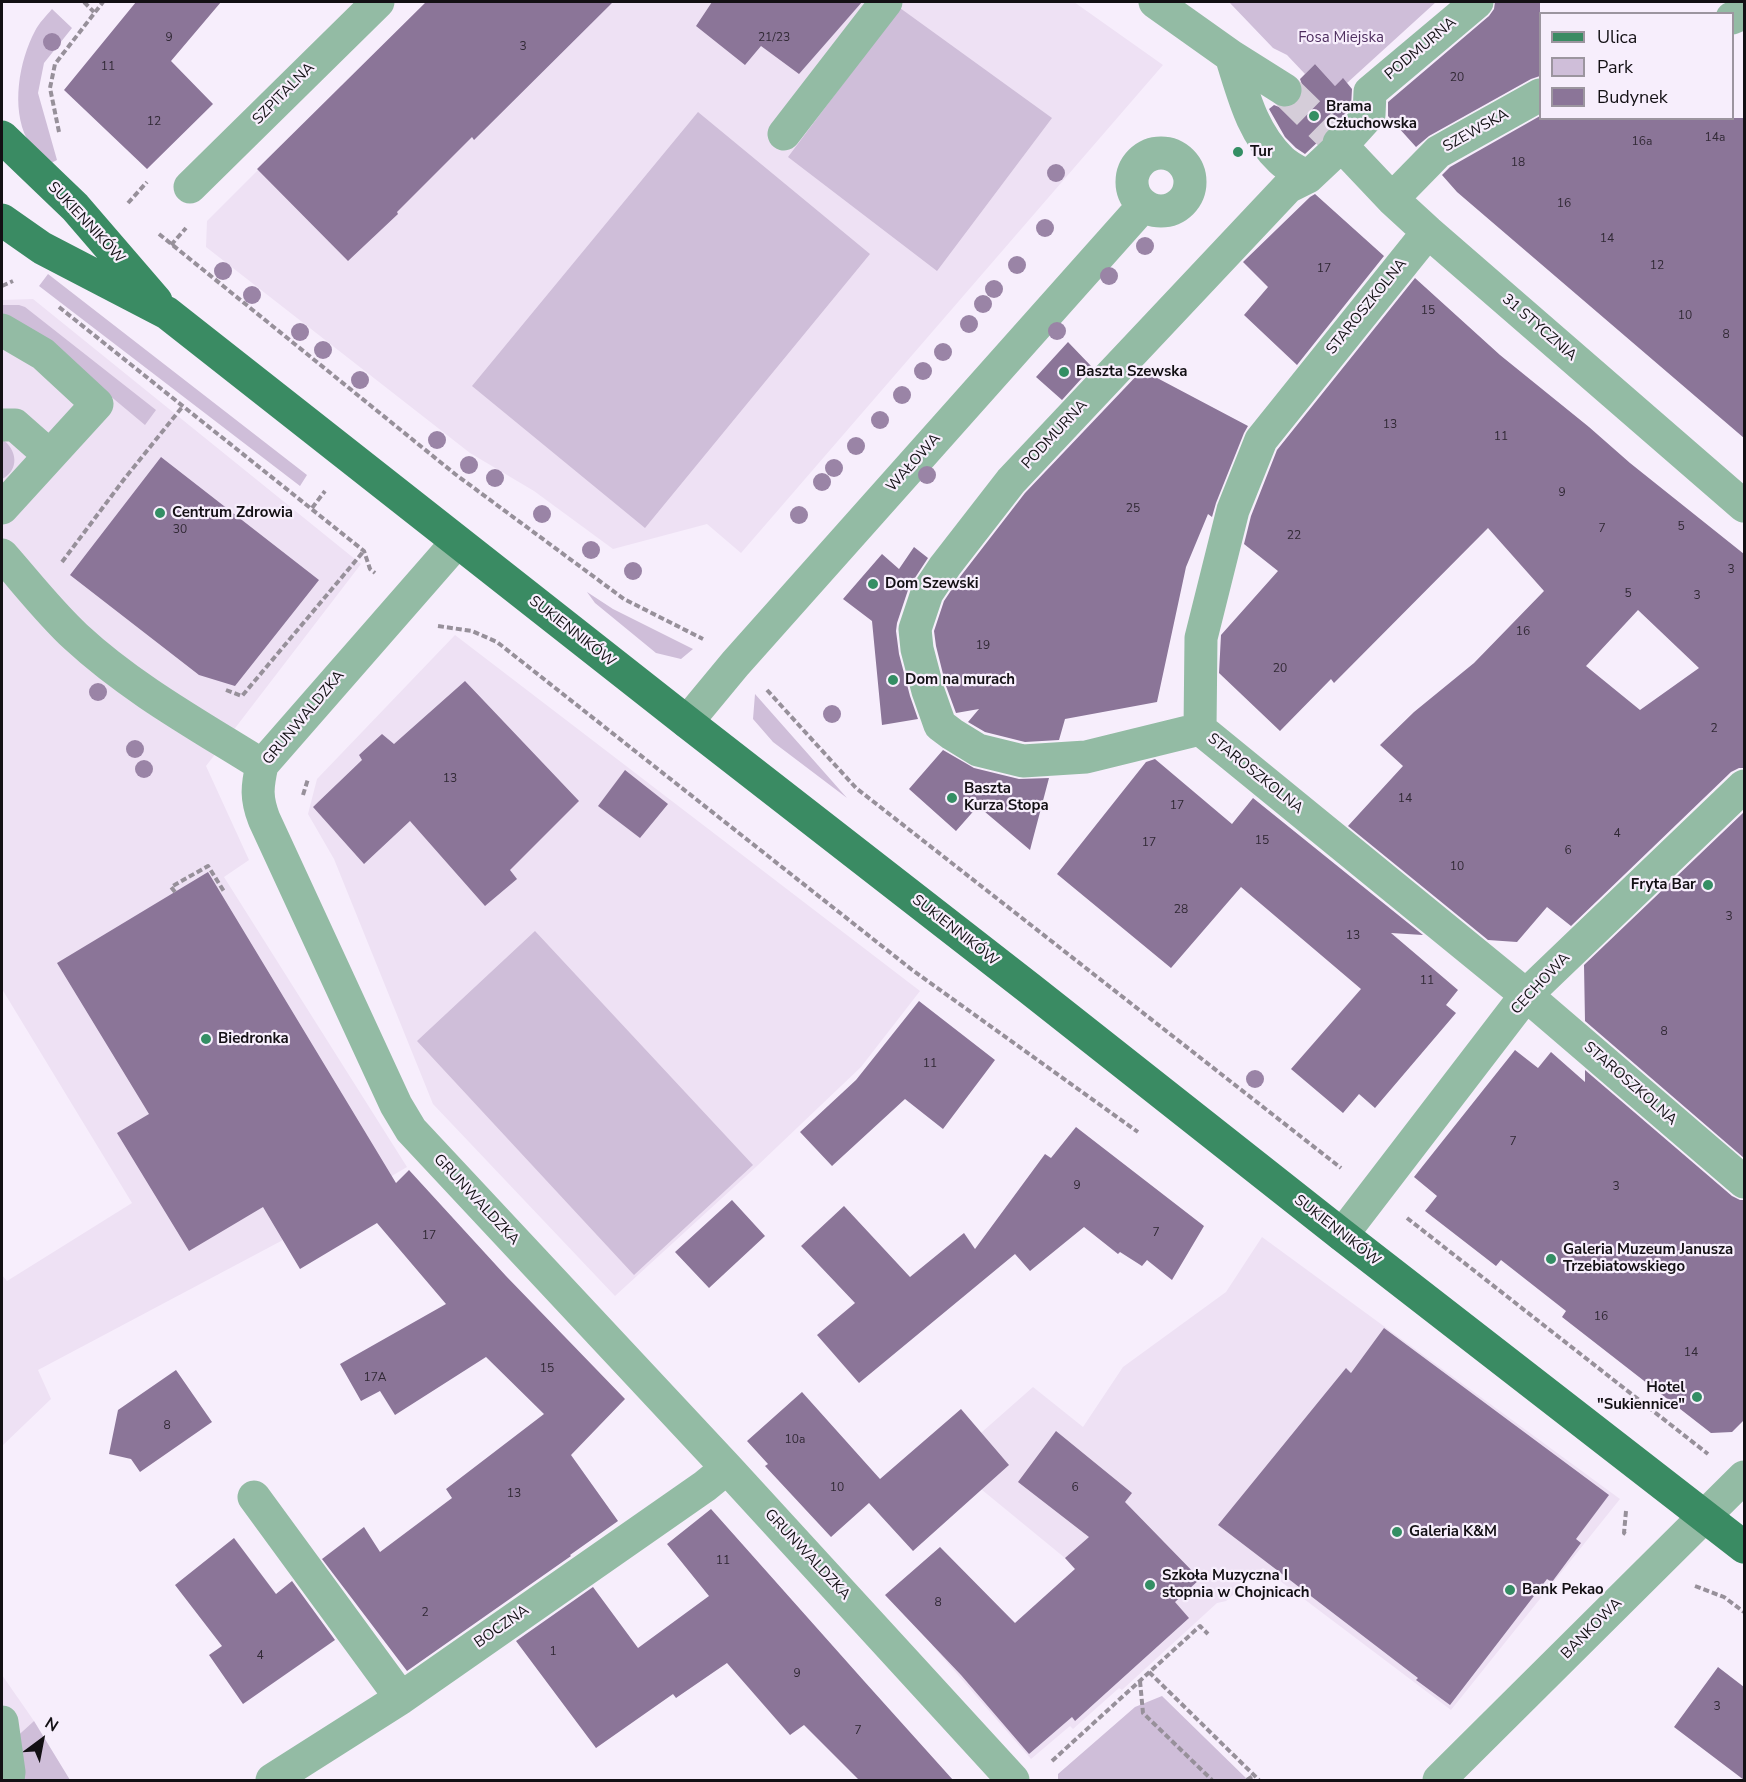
<!DOCTYPE html>
<html>
<head>
<meta charset="utf-8">
<style>
  body { margin:0 }
  #map { position:relative; width:1746px; height:1782px; overflow:hidden; background:#f7eefc; font-family:"Nunito Sans",sans-serif }
  canvas { display:block }
  .frame { position:absolute; inset:0; border:3px solid #131014; pointer-events:none }
  .legend { position:absolute; left:1539px; top:12px; width:195px; height:108px; box-sizing:border-box; background:#f7eefc; border:2px solid #9c959f; margin:0; padding:8px 10px; list-style:none; font-size:18px; color:#131014 }
  .legend li { display:flex; align-items:center; gap:12px; height:30px }
  .legend b { width:30px; border:2px solid #9c959f }
  .north { position:absolute; left:12px; top:1710px; width:60px; height:60px; -webkit-text-stroke:4px #f7eefc; paint-order:stroke; rotate:32deg; font-size:16px; font-weight:700; line-height:24px; text-align:center; color:#131014 }
  .north::after { content:''; display:block; margin:auto; width:21px; height:27px; background:#131014; clip-path:polygon(50% 0,100% 100%,50% 72%,0 100%) }
</style>
</head>
<body>
<div id="map">
<canvas width="1746" height="1782"></canvas>
<div class="frame"></div>
<ul class="legend">
<li><b style="height:8px;background:#3a8b63"></b>Ulica</li>
<li><b style="height:16px;background:#cfbed9"></b>Park</li>
<li><b style="height:16px;background:#8b7598"></b>Budynek</li>
</ul>
<div class="north">N</div>
</div>
<script>
const ctx = document.querySelector('canvas').getContext('2d');
ctx.lineJoin = 'round';
function paint(path, color) { ctx.fillStyle = color; ctx.fill(path, 'evenodd'); }
function trace(path, color, width, dash) { ctx.strokeStyle = color; ctx.lineWidth = width; ctx.lineCap = dash ? 'butt' : 'round'; ctx.setLineDash(dash || []); ctx.stroke(path); }
function write(font, color, halo, rows, align = 'center') {
  ctx.font = font + ' "Nunito Sans",sans-serif'; ctx.lineWidth = 4.5; ctx.setLineDash([]); ctx.textBaseline = 'middle'; ctx.strokeStyle = halo; ctx.fillStyle = color; for (const [text, x, y, turn = 0] of rows) {
    ctx.save(); ctx.translate(x, y); ctx.rotate((+turn || 0) * Math.PI / 180); ctx.textAlign = isNaN(turn) ? turn : align; if (halo) ctx.strokeText(text, 0, 0); ctx.fillText(text, 0, 0); ctx.restore();
  }
}
paint(new Path2D(`
  M426,2H1074L1163,65L741,553L707,524L613,549L534,491L470,453L206,247L207,221Z
  M33,299L361,564L206,766L249,860L224,877L407,1167L283,1240L38,1370L51,1399L2,1446V1275L7,1281L132,1203L2,989V300Z
  M455,635L920,991L861,1067L757,1166L615,1296L433,1104L334,859L308,814L317,779Z
  M1262,1237L1620,1499L1451,1710L1263,1568L1226,1601L1217,1603L1122,1690L1119,1688L1073,1729L1070,1726L1031,1759L932,1645L977,1608L1001,1635L1075,1569L1065,1558L948,1462L1033,1387L1083,1427L1123,1367L1226,1292Z
  M2,1675L34,1721L2,1750Z`), '#eee1f4');
paint(new Path2D(`
  M1229,2H1436L1347,83L1342,79L1335,86L1315,64L1305,74L1287,55L1273,48Z
  M900,8L1052,118L937,271L788,157Z
  M52,9L72,28L44,63L38,93L57,160L45,166C39,158 32,149 27,139C11,108 19,61 35,31C39,23 46,16 52,9Z
  M698,112L870,254L645,528L472,386Z
  M48,274L307,475L300,486L39,286Z
  M2,305H19L25,307L156,410L145,425L48,344L2,317Z
  M2,439C17,449 20,470 2,479Z
  M587,592L613,609L693,649L681,659L656,653L595,603Z
  M755,694L847,798L773,742L753,719Z
  M535,931L753,1165L634,1275L417,1041Z
  M1162,1696L1248,1780H1058V1774L1135,1707Z
  M34,1721L70,1780H2V1750Z`), '#cfbed9');
paint(new Path2D(`
  M136,2H221L171,61L213,104L147,169L64,90Z
  M426,2H613L474,140L472,137L397,212L398,214L348,261L257,169Z
  M712,2H862L799,74L761,46L745,65L696,26Z
  M1495,2H1540V76L1531,79L1429,136L1416,147L1388,116V102L1489,16L1494,9Z
  M1315,64L1335,86L1343,78L1352,89L1351,107L1335,125L1326,130L1321,139L1305,154L1296,148L1285,137L1269,109L1274,105L1284,109L1293,107L1300,100L1304,90L1300,79Z
  M1540,116V118H1744V438L1457,192L1442,175L1450,167Z
  M1315,194L1384,256L1297,365L1244,315L1268,287L1243,262L1310,197Z
  M1415,278L1500,355L1589,427L1630,463L1744,554V768H1739L1731,772L1571,926L1547,907L1517,942L1488,940L1348,826L1403,766L1380,745L1414,712L1474,663L1544,591L1488,528L1334,683L1331,679L1280,731L1219,673L1221,635L1278,571L1244,544L1251,516L1277,450ZM1638,610L1699,668L1640,710L1586,666Z
  M1068,342L1092,367L1062,400L1036,377Z
  M1142,370L1248,426L1244,433L1216,503L1212,517L1208,514L1186,567L1157,702L1065,719L1059,740L1025,742L985,732L968,722L979,709L956,713L946,686L936,646L934,631L944,601L960,577L1025,493Z
  M161,457L319,580L235,686L199,675L70,575Z
  M914,547L928,558L909,587L897,623L896,631L899,654L910,696L918,719L882,725L872,621L843,599L882,554L899,569Z
  M465,681L579,801L510,870L517,879L485,906L410,821L364,864L313,807L362,760L359,755L382,734L394,744Z
  M943,750L974,768L1019,779L1049,778L1030,850L978,806L956,831L909,789Z
  M1155,759L1232,824L1253,798L1423,935L1391,933L1458,990L1446,1005L1456,1013L1375,1108L1359,1094L1343,1113L1291,1069L1361,989L1241,887L1171,968L1057,874L1146,762Z
  M625,770L668,804L640,838L598,806Z
  M1744,812V1158L1585,1021L1584,965Z
  M208,872L396,1183L409,1170L506,1276L625,1399L571,1455L618,1521L570,1555L571,1556L407,1671L322,1559L364,1527L380,1552L452,1498L446,1489L544,1414L486,1357L395,1415L380,1391L361,1401L340,1364L446,1304L377,1223L300,1269L263,1207L189,1251L117,1133L149,1114L57,963Z
  M919,1001L995,1060L943,1129L905,1099L832,1166L800,1132L856,1080Z
  M1515,1050L1538,1068L1551,1052L1585,1082V1070L1732,1196L1740,1200H1744V1420L1732,1432L1711,1433L1562,1317L1566,1311L1501,1260L1496,1266L1425,1211L1437,1196L1414,1177Z
  M1076,1127L1204,1226L1172,1280L1147,1260L1142,1266L1120,1252L1118,1254L1084,1227L1030,1271L1015,1254L859,1383L817,1335L855,1303L801,1246L844,1206L910,1277L964,1233L975,1249L1045,1154L1051,1158Z
  M732,1200L765,1236L709,1288L675,1252Z
  M1384,1328L1609,1495L1576,1539L1581,1543L1552,1582L1547,1579L1450,1705L1416,1680L1418,1678L1218,1525L1346,1368L1351,1373Z
  M176,1370L212,1422L140,1472L131,1459L109,1454L118,1410Z
  M802,1392L880,1479L961,1409L1009,1465L913,1551L869,1503L831,1537L765,1466L768,1464L747,1441Z
  M1056,1431L1132,1493L1125,1502L1200,1579L1175,1602L1189,1618L1075,1721L1072,1717L1029,1754L961,1675L885,1595L940,1547L1015,1623L1075,1569L1065,1558L1089,1537L1018,1482Z
  M711,1509L864,1681L953,1780H859L804,1725L790,1735L727,1663L676,1698L673,1694L596,1748L516,1641L593,1587L638,1648L709,1596L667,1544Z
  M234,1538L276,1594L292,1581L335,1640L243,1704L209,1655L222,1646L175,1585Z
  M1718,1667L1744,1687V1780L1674,1727Z`), '#8b7598');
trace(new Path2D(`
  M1285,90L1339,143`), '#d5cdd9', 33, [33, 16]);
trace(new Path2D(`
  M84,2L94,12
  M59,132L50,88L55,64L103,2
  M128,203L147,182
  M159,234L455,474L624,599L703,639
  M171,245L186,228
  M2,286L13,281
  M59,307L364,551L370,569L375,573
  M312,508L325,491
  M62,562L125,478L183,406
  M438,626L472,631L497,642L911,969L1138,1132
  M226,690L242,696L363,552
  M767,690L856,788L1341,1168
  M303,795L308,779
  M175,892L171,887L208,866L225,893
  M1407,1218L1708,1454
  M1626,1511L1624,1533L1627,1535
  M1695,1586L1724,1597L1744,1612
  M1149,1672L1259,1780
  M1140,1681L1143,1713L1212,1780
  M1052,1761L1200,1626L1208,1634
  M1247,1780L1254,1775`), '#97909a', 4, [6, 3]);
trace(new Path2D(`
  M1155,2L1231,56L1285,90
  M1732,18L1744,13
  M1231,56C1243,93 1251,131 1281,160C1288,167 1299,172 1308,177
  M784,134L886,2
  M1339,143L1392,199L1428,232L1744,506
  M1132 182a29 29 0 1 1 58 0a29 29 0 1 1-58 0Z
  M190,187L378,2
  M1392,199L1438,152L1540,95
  M1428,232L1261,440L1233,510L1201,638L1200,729L1526,995L1744,1182
  M2,330L43,354L97,404L2,508
  M2,425H15L49,455
  M457,542L262,765C257,787 256,798 264,819L396,1105L411,1130L727,1468L1013,1780
  M2,555C26,582 49,612 76,637C131,688 198,725 262,765
  M687,722L735,664L1143,206
  M1200,729L1086,757L1023,761L978,750L952,734L940,725L928,691L917,649L915,629L927,593L945,566L1011,481L1288,187L1308,177L1341,146L1369,115L1370,92L1477,2
  M1342,1235L1526,995L1744,786
  M254,1497L401,1698
  M2,1722L9,1772L8,1780
  M272,1780L401,1698L705,1486L727,1468
  M1439,1780L1744,1477`), '#93bba4', 33);
trace(new Path2D(`
  M2,137L75,207L156,301
  M2,220L42,248L167,313L687,722L1029,988L1342,1235L1744,1547`), '#3a8b63', 33);
ctx.fillStyle = '#9a84a6';
for (const [x, y] of [
  [52,42],
  [1056,173],
  [1045,228],
  [1145,246],
  [1017,265],
  [223,271],
  [1109,276],
  [994,289],
  [252,295],
  [983,304],
  [969,324],
  [1057,331],
  [300,332],
  [323,350],
  [943,352],
  [923,371],
  [360,380],
  [902,395],
  [880,420],
  [437,440],
  [856,446],
  [469,465],
  [834,468],
  [927,475],
  [495,478],
  [822,482],
  [542,514],
  [799,515],
  [591,550],
  [633,571],
  [98,692],
  [832,714],
  [135,749],
  [144,769],
  [1255,1079]
]) { ctx.beginPath(); ctx.arc(x, y, 9, 0, 2 * Math.PI); ctx.fill(); }
for (const [x, y, r, color] of [
  [1314,116,6,"#348e64"],
  [1238,152,6,"#348e64"],
  [1064,372,6,"#348e64"],
  [160,513,6,"#348e64"],
  [873,584,6,"#348e64"],
  [893,680,6,"#348e64"],
  [952,798,6,"#348e64"],
  [1708,885,6,"#348e64"],
  [206,1039,6,"#348e64"],
  [1551,1259,6,"#348e64"],
  [1697,1397,6,"#348e64"],
  [1397,1532,6,"#348e64"],
  [1150,1585,6,"#348e64"],
  [1510,1590,6,"#348e64"]
]) { const dot = new Path2D(); dot.arc(x, y, r, 0, 2 * Math.PI); ctx.fillStyle = color; ctx.fill(dot); trace(dot, '#f7eefc', 2); }
write('12px', '#312935', null, [
  ["9",169,38],
  ["21/23",774,38],
  ["3",523,47],
  ["11",108,67],
  ["20",1457,78],
  ["12",154,122],
  ["14a",1715,138],
  ["16a",1642,142],
  ["18",1518,163],
  ["16",1564,204],
  ["14",1607,239],
  ["12",1657,266],
  ["17",1324,269],
  ["15",1428,311],
  ["10",1685,316],
  ["8",1726,335],
  ["13",1390,425],
  ["11",1501,437],
  ["9",1562,493],
  ["25",1133,509],
  ["5",1681,527],
  ["7",1602,529],
  ["30",180,530],
  ["22",1294,536],
  ["3",1731,570],
  ["5",1628,594],
  ["3",1697,596],
  ["16",1523,632],
  ["19",983,646],
  ["20",1280,669],
  ["2",1714,729],
  ["13",450,779],
  ["14",1405,799],
  ["17",1177,806],
  ["4",1617,834],
  ["15",1262,841],
  ["17",1149,843],
  ["6",1568,851],
  ["10",1457,867],
  ["28",1181,910],
  ["3",1729,917],
  ["13",1353,936],
  ["11",1427,981],
  ["8",1664,1032],
  ["11",930,1064],
  ["7",1513,1142],
  ["9",1077,1186],
  ["3",1616,1187],
  ["7",1156,1233],
  ["17",429,1236],
  ["16",1601,1317],
  ["14",1691,1353],
  ["15",547,1369],
  ["17A",375,1378],
  ["8",167,1426],
  ["10a",795,1440],
  ["10",837,1488],
  ["6",1075,1488],
  ["13",514,1494],
  ["11",723,1561],
  ["8",938,1603],
  ["2",425,1613],
  ["1",553,1652],
  ["4",260,1656],
  ["9",797,1674],
  ["3",1717,1707],
  ["7",858,1731]
]);
write('15px', '#4e2e5f', '#f7eefc', [
  ["Fosa Miejska",1341,38]
]);
write('15px', '#131014', '#f7eefc', [
  ["PODMURNA",1421,49,-40],
  ["SZPITALNA",284,94,-45],
  ["SZEWSKA",1476,131,-29],
  ["SUKIENNIKÓW",86,223,47],
  ["STAROSZKOLNA",1367,307,-51],
  ["31 STYCZNIA",1539,328,41],
  ["PODMURNA",1055,435,-47],
  ["WAŁOWA",914,463,-48],
  ["SUKIENNIKÓW",572,632,38],
  ["GRUNWALDZKA",304,718,-50],
  ["STAROSZKOLNA",1255,774,39],
  ["SUKIENNIKÓW",955,931,38],
  ["CECHOWA",1541,984,-47],
  ["STAROSZKOLNA",1630,1084,41],
  ["GRUNWALDZKA",476,1200,47],
  ["SUKIENNIKÓW",1337,1231,38],
  ["GRUNWALDZKA",807,1555,47],
  ["BOCZNA",502,1627,-35],
  ["BANKOWA",1592,1629,-45]
]);
write('bold 15px', '#131014', '#f7eefc', [
  ["Brama",1326,107],
  ["Człuchowska",1326,124],
  ["Tur",1250,152],
  ["Baszta Szewska",1076,372],
  ["Centrum Zdrowia",172,513],
  ["Dom Szewski",885,584],
  ["Dom na murach",905,680],
  ["Baszta",964,789],
  ["Kurza Stopa",964,806],
  ["Fryta Bar",1696,885,"right"],
  ["Biedronka",218,1039],
  ["Galeria Muzeum Janusza",1563,1250],
  ["Trzebiatowskiego",1563,1267],
  ["Hotel",1685,1388,"right"],
  ["\"Sukiennice\"",1685,1405,"right"],
  ["Galeria K&M",1409,1532],
  ["Szkoła Muzyczna I",1162,1576],
  ["stopnia w Chojnicach",1162,1593],
  ["Bank Pekao",1522,1590]
], 'left');
</script>
</body>
</html>
